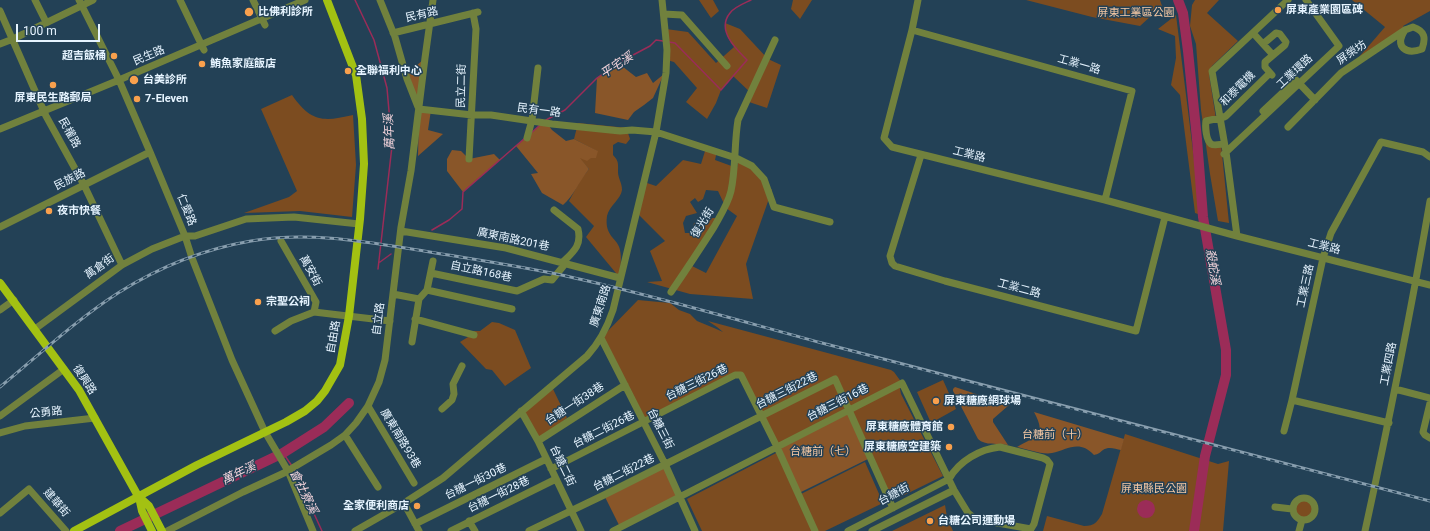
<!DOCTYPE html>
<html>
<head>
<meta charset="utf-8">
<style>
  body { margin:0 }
  #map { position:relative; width:1430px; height:531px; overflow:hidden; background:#234156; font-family:Roboto,sans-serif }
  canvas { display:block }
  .scale { position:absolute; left:16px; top:24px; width:84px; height:18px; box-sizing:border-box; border:2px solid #e6f4ff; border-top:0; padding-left:5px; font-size:12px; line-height:14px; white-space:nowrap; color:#e6f4ff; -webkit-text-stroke:3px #234156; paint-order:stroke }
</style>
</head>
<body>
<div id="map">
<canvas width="1430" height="531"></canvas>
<div class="scale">100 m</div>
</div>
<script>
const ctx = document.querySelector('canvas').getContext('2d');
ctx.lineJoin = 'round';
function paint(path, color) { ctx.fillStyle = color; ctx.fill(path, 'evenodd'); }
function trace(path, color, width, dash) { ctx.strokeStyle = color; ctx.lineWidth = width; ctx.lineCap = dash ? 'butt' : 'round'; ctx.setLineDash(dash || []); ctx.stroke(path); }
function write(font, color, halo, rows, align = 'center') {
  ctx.font = font + ' Roboto,"Noto Sans TC",sans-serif'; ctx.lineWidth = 3; ctx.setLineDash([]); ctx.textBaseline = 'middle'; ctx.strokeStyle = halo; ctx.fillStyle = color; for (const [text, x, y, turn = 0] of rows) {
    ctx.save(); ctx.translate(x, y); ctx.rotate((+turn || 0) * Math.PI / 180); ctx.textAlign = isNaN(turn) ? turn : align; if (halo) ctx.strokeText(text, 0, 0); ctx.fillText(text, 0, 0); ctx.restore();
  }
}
paint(new Path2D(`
  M699,0H713L719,11L711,18Z
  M793,0H812L800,19L791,9Z
  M1026,0H1160L1162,6L1140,26L1092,17Z
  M1195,0H1219L1207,13L1238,41L1212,66L1209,74L1216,119L1209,120L1210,143L1221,144L1229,223L1218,221L1210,174L1201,110L1196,44L1190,26L1192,5Z
  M1352,0H1430V11L1403,26L1405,30L1353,64L1385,27Z
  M1176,15L1201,215L1195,213L1180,95L1171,85L1176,58L1175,36L1158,29Z
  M725,23L740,29L768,59L781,65L767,108L749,102L752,94L733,76L721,90L716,103L707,119L686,102L697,88L674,62L667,60L666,29L688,32L716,63L734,47C728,40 725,31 725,23Z
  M292,95C311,122 323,122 353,115L356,165L352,217L300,211L244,213L289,197L297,191L261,109Z
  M578,123L628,128V133L630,139L626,144L618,142L613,145V155C619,161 618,164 618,172C618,178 622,183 622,190C621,199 609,206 607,216C604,237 618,238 620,250C622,258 620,269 620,278L586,237L594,226L569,201L581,179L589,169L579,158L597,151L574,139Z
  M706,148L717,151L715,160L737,168L739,158L753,168L772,190L746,264L753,299L690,294L647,282L662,281L650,251L665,241L636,212L644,182L656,186L683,160L701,164ZM706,190L718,191L726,208L737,216L706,273L692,266L720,218H713L694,223L692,233H685L683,223L686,216L697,213L690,202L695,198L698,202L703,199Z
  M638,300L670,303L679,310L690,314L697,321L714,328L723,332L717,327L708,321L891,370L894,372L902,383L900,389L901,394L943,476L890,502L849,410L777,447L740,375L644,422L601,338Z
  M492,322L499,323L515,330L531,368L505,386L492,370L486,369L460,342L468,337L467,331H480Z
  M943,380L956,409L931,423L917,392Z
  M553,389L567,418L538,441L521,411Z
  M1125,434L1218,464L1229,461L1223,531H1043L1047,516L1084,526C1095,526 1097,522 1102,514Z
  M778,452L797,496L865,462L883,503L825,531H702L687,499Z
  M1293 509a11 11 0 1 1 22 0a11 11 0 1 1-22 0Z
  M945,505L947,517L953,531H892Z`), '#7c4c20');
paint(new Path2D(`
  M425,58L419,109L431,110L428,130L443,134L418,156L419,111L406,75Z
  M618,63L636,77L647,73L653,83L664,74L653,98L644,105L634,112L628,120L595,113L597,78Z
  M545,121L552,130L566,141L574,139L598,151L596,158H591L587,161L580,158L589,169C580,180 573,197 563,205L542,193L531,174L538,173L516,146Z
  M452,150L461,151L469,159L494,154L500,160L463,192L447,171V159Z
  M955,387L1009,405L993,419V422L1008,445C998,443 985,446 978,439L953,391V389Z
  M849,410L870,458L797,494L777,447Z
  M1034,412L1124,439L1121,450C1115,449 1109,446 1103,450C1099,453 1099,454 1094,455C1079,439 1067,450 1052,453C1043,455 1026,449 1017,447C1036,436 1047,436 1034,412Z
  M665,464L679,498L620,527L604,495Z`), '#895629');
paint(new Path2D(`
  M1137 509a9 9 0 1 1 18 0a9 9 0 1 1-18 0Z`), '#9b2c58');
trace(new Path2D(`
  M355,0L374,40L387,88L392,146L378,269
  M669,42L675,43L721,90L747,60C736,49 716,30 730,13C734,7 745,3 751,0
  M546,120L565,110L597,78L618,63L650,46L656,40L663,41
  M531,133L540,125
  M432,230L449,220L462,209L463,192L525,138
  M380,262L391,254
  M283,453L292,466
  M294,470L322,531`), '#9b2c58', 1.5);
trace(new Path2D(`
  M1178,0L1183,13L1188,51L1197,139L1203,217L1226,350V375L1205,456L1194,531
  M120,531L283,453L324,427L349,403`), '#9b2c58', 10);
trace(new Path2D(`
  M35,0L46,22
  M79,0L119,80L150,152L185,236L192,258L232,360L265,432L288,471L313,531
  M180,0L204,50
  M253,0L265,25
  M380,0L395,37L407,79L418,107
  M918,0L912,30L884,138L892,147L1105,200L1237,236L1430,285
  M0,11L46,116L84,185L122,265
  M664,14L682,15L727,66
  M912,30L1132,91L1105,200
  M393,33L478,12
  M1253,33L1273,55
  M0,44L13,39L93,0
  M1263,44L1276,33L1280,34L1286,42L1285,45L1265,62V67L1272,75
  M419,109L472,115H491L552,124L620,131L632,130L656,132L736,158L752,166L764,179L774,207L830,222
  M1263,111L1296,80L1315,100
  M1288,127L1341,73L1405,30L1413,27C1425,31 1426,38 1422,49C1406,55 1394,47 1405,30
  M0,129L119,80L305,0
  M527,138L532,120L538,68
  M1224,144C1221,144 1214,146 1211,144C1206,140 1205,127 1206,121L1224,117L1226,116L1270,73
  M1224,154L1339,46L1306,0
  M921,155L890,256L892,263L895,266L945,281L1136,331L1165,217
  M469,159L476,29L473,13
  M554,210L578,229C582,246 573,252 562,263
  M0,227L150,152
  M401,231L506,248L620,278
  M1237,236L1226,152L1212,71L1288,0
  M281,241L316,302L314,312
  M431,273L517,291L544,279L552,280L565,264
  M427,290L512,309
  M671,292C686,270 700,249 714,227C720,216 728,204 731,191C736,168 734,144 738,120L775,40
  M393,294L419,299
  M0,310L14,300
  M415,319L474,335
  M35,329L122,265L152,249L185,236H195L246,219L294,217L359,224
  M275,331L291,321L314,312L390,321
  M601,338L665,464L695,531
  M412,342L419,299L427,290L433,261
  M1395,389L1430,398
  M1430,403L1423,432L1425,435L1430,438
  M368,406L414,483
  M442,409L452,400L454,394L453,384L462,366
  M521,411L538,441L581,531
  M0,416L64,369
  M1389,423L1292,400L1323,258L1331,233L1381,142L1423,152L1430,157
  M1284,431L1292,400
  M0,433L25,426L95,418
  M345,435L378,487
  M538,441L625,385
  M551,469L735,375H741L777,447L815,531
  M1293 509a11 11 0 1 1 22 0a11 11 0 1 1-22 0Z
  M404,503L419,531
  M1275,507L1292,509
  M0,513L29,489L66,531
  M469,521L475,531
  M415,524L546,459
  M167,531L243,492L284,473L331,445L345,435L356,423L368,406L379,382L385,360L401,227L411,171L425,58L433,0
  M355,531L404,503L443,478L587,356C600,342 607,328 613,310L656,132L666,73L667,50L662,0
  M451,531L556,479
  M529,531L604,495L835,379L893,508
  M613,531L902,383L954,490L968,513L974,518L981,520L1031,529L1034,524L1050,464L1047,460L1043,458L1000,447C980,449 959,461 949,479
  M848,531L949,479
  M872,531L954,490
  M1299,531L1302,520
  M1365,531C1389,421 1411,311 1430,201`), '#71813d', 7);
trace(new Path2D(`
  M0,283L79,390L138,496L149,506L162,531
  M139,497L142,511L152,531
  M74,531L197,465L286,422L305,411L317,401L325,391L340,365L349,316L360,219L364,164L362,119L356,75L327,0`), '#a3c112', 8);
const rail = new Path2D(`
  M0,387C39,355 76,320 118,293C159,267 204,249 251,241C309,231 367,242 424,251C471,259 519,266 566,276C652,295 737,320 822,343C1024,397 1227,449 1430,501`);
trace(rail, '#889eae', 3);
trace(rail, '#234156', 1.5, [4.5]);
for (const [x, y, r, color] of [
  [1278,10,4,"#f9a04d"],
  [249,12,5,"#f9a04d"],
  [114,56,4,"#f9a04d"],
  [202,64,4,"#f9a04d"],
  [348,71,4,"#f9a04d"],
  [134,80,5,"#f9a04d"],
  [53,85,4,"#f9a04d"],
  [137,99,4,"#f9a04d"],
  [49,211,4,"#f9a04d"],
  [258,302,4,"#f9a04d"],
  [936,401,4,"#f9a04d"],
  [951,427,4,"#f9a04d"],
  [949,447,4,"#f9a04d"],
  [417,506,4,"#f9a04d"],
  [930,521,4,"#f9a04d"]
]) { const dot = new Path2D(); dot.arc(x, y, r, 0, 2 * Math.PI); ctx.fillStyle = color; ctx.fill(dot); trace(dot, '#234156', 1.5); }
write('bold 11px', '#e6f4ff', '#234156', [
  ["屏東產業園區碑",1286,10],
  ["比佛利診所",258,12],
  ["超吉飯桶",106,56,"right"],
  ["鮪魚家庭飯店",210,64],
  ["全聯福利中心",356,71],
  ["台美診所",143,80],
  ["屏東民生路郵局",53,98,"center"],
  ["7-Eleven",145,99],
  ["夜市快餐",57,211],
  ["宗聖公祠",266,302],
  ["屏東糖廠網球場",944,401],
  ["屏東糖廠體育館",943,427,"right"],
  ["屏東糖廠空建築",941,447,"right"],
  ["全家便利商店",409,506,"right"],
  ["台糖公司運動場",938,521]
], 'left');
write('11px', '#f8caa4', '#234156', [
  ["屏東工業區公園",1136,13],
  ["台糖前（十）",1055,435],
  ["台糖前（七）",823,452],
  ["屏東縣民公園",1154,489]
]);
write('11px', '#e6f4ff', '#234156', [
  ["民有路",422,15,-13],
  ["屏榮坊",1352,53,-34],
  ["民生路",149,56,-23],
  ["工業一路",1079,65,16],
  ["工業環路",1295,72,-43],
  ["民立二街",462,86,-89],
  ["和泰電機",1238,89,-45],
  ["民有一路",539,111,7],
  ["民權路",69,133,61],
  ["工業路",969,155,14],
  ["民族路",70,180,-27],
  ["仁愛路",186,210,68],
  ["復光街",703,223,-59],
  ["廣東南路201巷",513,240,12],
  ["工業路",1324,247,14],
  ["萬倉街",100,267,-36],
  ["萬安街",310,271,61],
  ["自立路168巷",481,272,12],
  ["工業三路",1306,286,-78],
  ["工業二路",1019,289,15],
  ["廣東南路",601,306,-72],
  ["自立路",379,319,-83],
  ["自由路",334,337,-80],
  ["工業四路",1389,364,-79],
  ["復興路",84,380,57],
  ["台糖三街26巷",697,383,-26],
  ["台糖三街22巷",787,391,-27],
  ["台糖三街16巷",838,403,-27],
  ["台糖一街38巷",575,404,-33],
  ["公勇路",46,413,-6],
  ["台糖三街",660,429,63],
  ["台糖二街26巷",604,430,-27],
  ["廣東南路93巷",400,439,59],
  ["台糖二街",562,466,64],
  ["台糖二街22巷",624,473,-27],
  ["台糖一街30巷",476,482,-26],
  ["台糖一街28巷",499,495,-26],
  ["台糖街",894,495,-28],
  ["建華街",56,503,49]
]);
write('italic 12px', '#f3d4dc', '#234156', [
  ["平宅溪",617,66,-34],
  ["萬年溪",390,132,-93],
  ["殺蛇溪",1212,267,80],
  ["萬年溪",239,474,-26],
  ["會社寮溪",303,492,64]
]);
</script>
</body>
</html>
